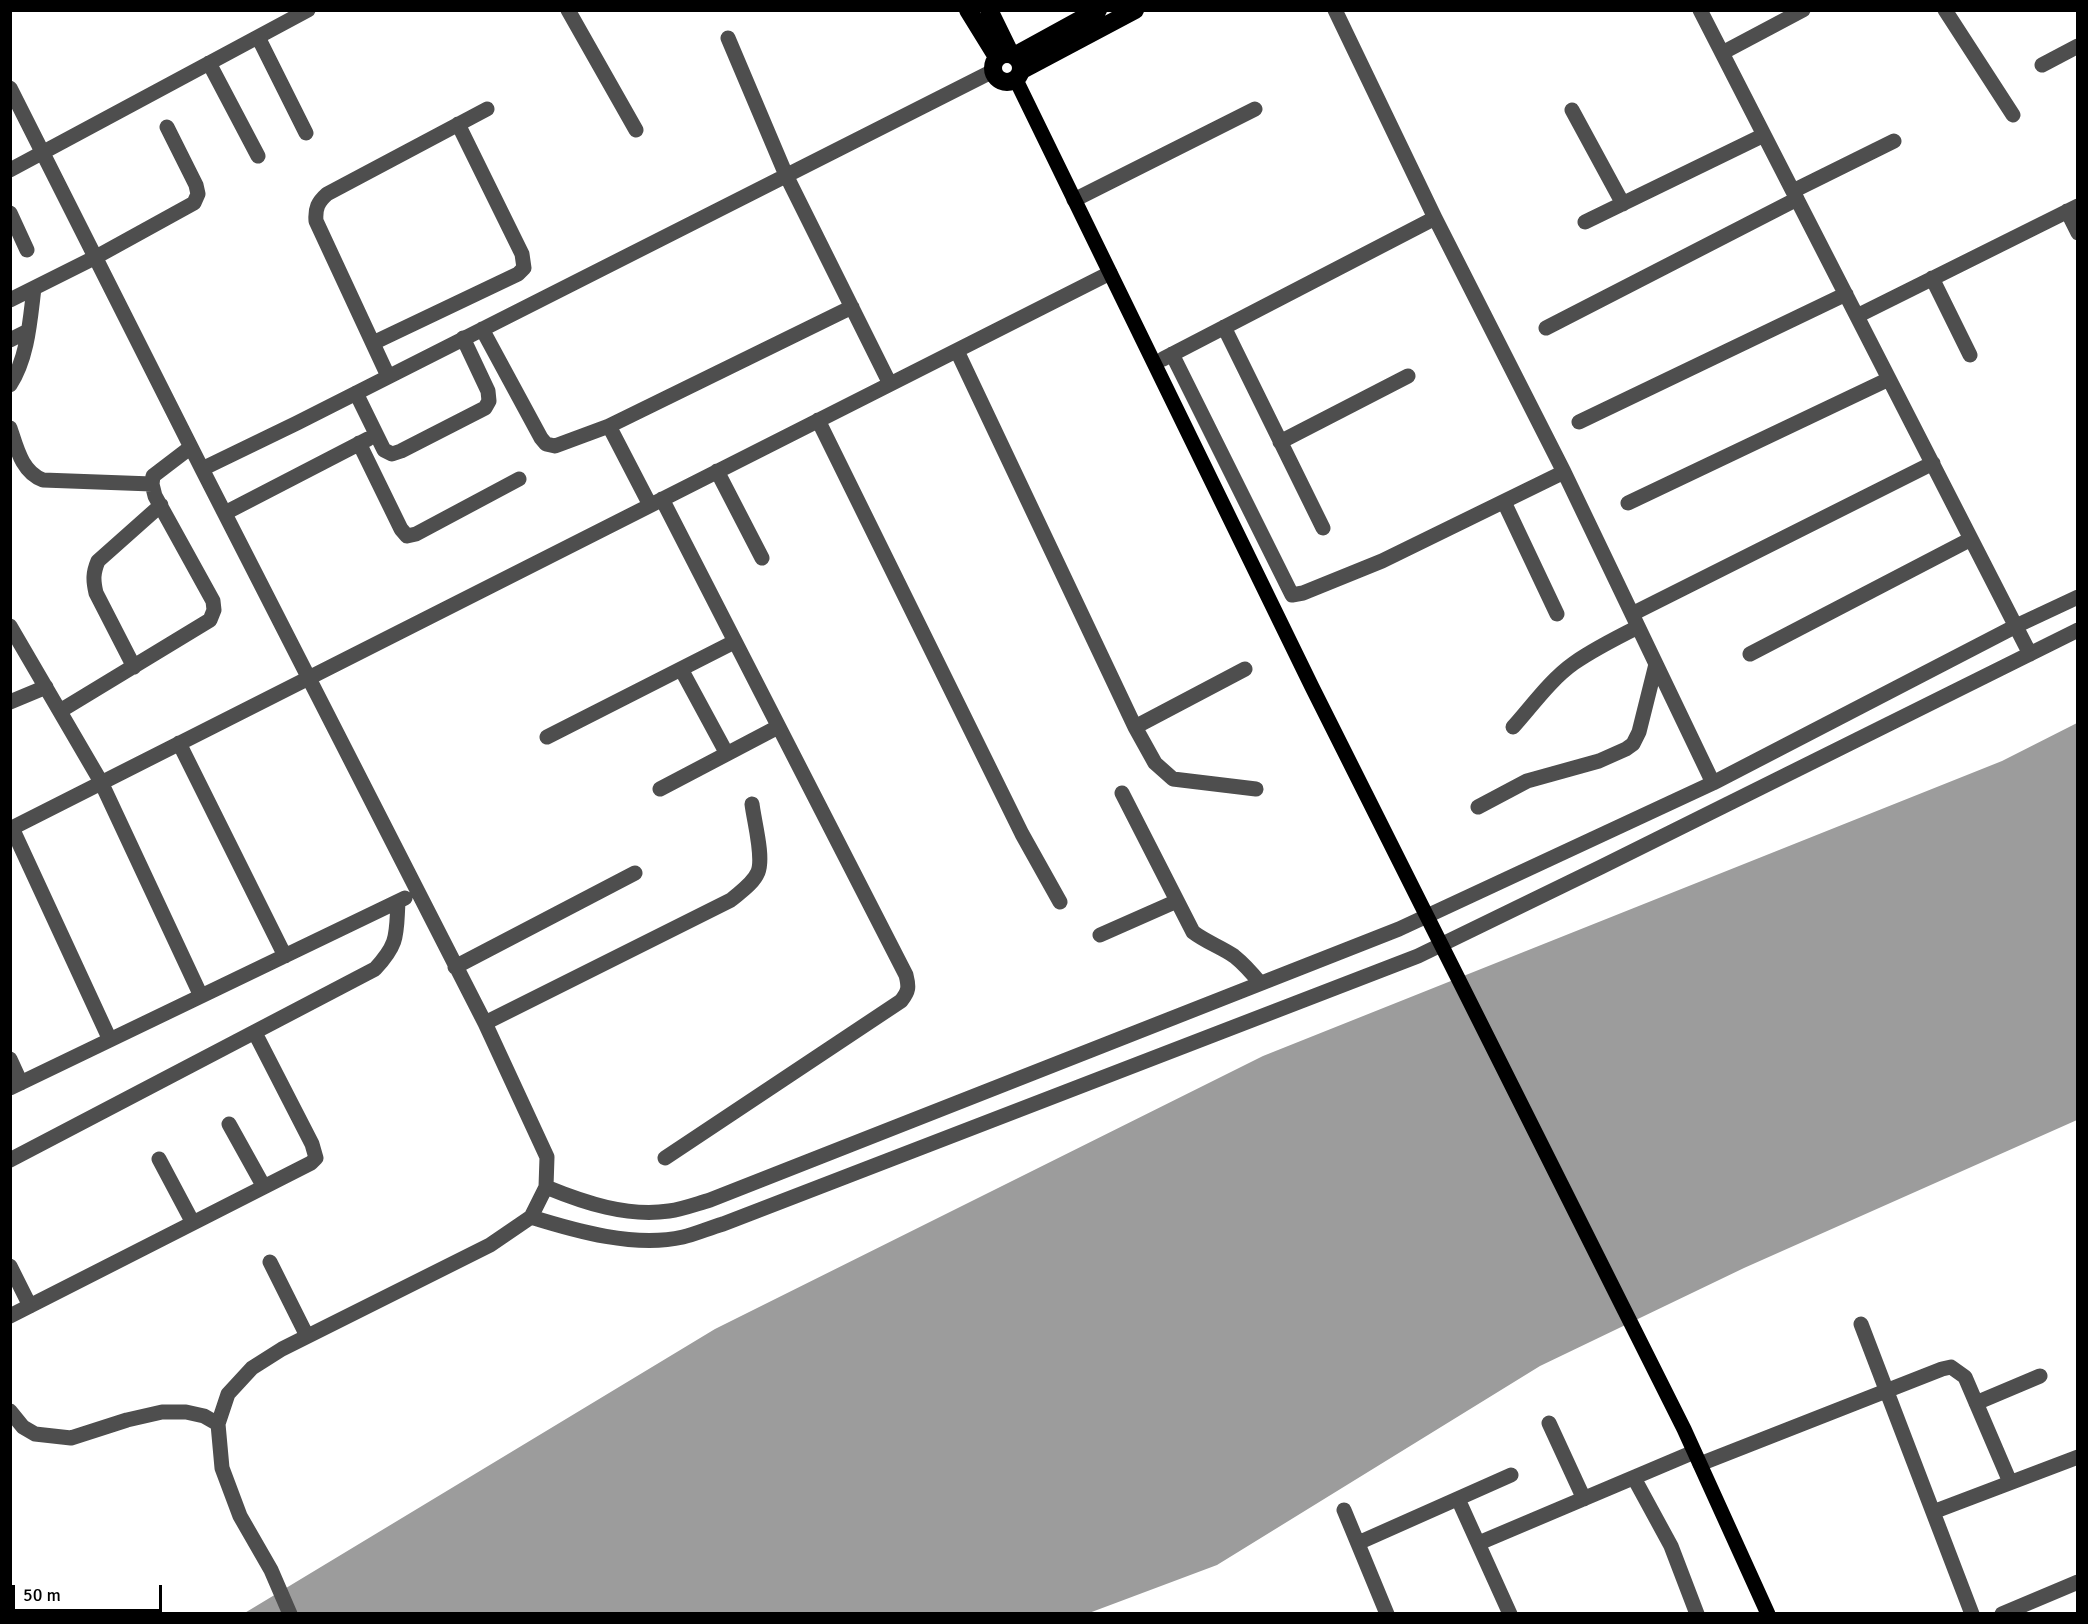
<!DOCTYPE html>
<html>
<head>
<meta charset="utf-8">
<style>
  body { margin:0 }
  #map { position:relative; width:2088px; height:1624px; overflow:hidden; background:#fff; font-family:Signika,sans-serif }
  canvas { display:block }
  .frame { position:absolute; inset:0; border:12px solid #000; pointer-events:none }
  .scale { position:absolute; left:12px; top:1585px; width:150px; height:27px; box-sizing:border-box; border:3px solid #000; border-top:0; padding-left:8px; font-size:18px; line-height:21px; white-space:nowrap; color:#000; -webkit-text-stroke:4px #fff; paint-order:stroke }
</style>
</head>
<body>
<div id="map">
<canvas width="2088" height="1624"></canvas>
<div class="frame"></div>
<div class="scale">50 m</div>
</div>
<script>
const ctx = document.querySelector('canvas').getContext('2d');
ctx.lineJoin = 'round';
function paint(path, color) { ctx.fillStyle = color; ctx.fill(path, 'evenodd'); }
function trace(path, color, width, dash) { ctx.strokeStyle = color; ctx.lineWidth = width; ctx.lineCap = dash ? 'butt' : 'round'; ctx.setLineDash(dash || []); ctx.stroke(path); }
paint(new Path2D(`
  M2077,723V1120L1744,1268L1540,1366L1217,1565L1089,1613L243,1614L715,1329L1263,1056L2002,761Z`), '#9c9c9c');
trace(new Path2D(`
  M568,10L636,130
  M1335,10L1435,218L1564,472L1713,783
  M1700,10L2030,654
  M1945,10L2013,115
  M258,37L306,133
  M728,38L786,175L890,384
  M1722,53L1803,10
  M209,63L258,156
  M2042,65L2078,46
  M10,88L202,469L485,1023L547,1157L546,1187L531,1217L490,1245L282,1349L252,1368L228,1394L218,1424L222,1468L240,1516L271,1570L290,1614
  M1572,110L1623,204
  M10,170L308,10
  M1793,191L1894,141
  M1074,200L1255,109
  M2067,211L2078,233
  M10,213L27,250
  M1585,222L1764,135
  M1932,278L1970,355
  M10,300L96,257L194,203L198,194L196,185L167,127
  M1857,316L2078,206
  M1224,327L1323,528
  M1546,328L1797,199
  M482,329L541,438L546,444L555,446L609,426L852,307
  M10,340L28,331
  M373,343L518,274L524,268L522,254L458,124
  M957,351L1135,727L1155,763L1173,779L1256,789
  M1172,354L1292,595L1303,593L1382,561L1564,472
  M1163,359L1435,218
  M388,376L316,221C315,208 318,202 327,194L487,109
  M10,385C28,357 30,320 34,288
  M356,393L384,450L392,454L401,451L485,408L489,401L488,391L463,338
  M818,420L1022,834L1060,902
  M1579,422L1846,294
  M609,426L650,505
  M10,428C17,449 22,472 43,480L152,484
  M1280,442L1408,376
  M359,443L401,529L407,536L416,534L519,479
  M202,469L297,423L993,71
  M717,471L762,558
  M662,499L906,975C909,987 909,991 901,1001L665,1158
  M1504,502L1557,614
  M1628,503L1889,379
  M225,513L368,439
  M1632,614L1933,463
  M10,626L101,782L201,996
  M1750,654L1971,539
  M134,667L96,593C93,580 93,573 98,561L161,505
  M681,669L727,754
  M10,702L46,687
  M60,711L210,620L214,610L213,601L155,496L152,484L153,476L191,447
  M1135,727L1245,669
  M1513,727C1532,706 1550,680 1574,663C1594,649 1616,638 1638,627
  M547,737L734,642
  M179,743L285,956
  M660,789L778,727
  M1122,793L1193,932C1206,942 1221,947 1234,956C1244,964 1252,973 1260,983
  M1478,807L1527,781L1599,761L1626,749L1633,744L1639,732L1656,664
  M12,828L110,1040
  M10,829L1110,273
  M1100,935L1177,901
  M455,967L635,873
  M485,1023L731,900C740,892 753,884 758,872C764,857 754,821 752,804
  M10,1059L21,1083
  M10,1088L405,898
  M229,1124L264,1187
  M159,1159L193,1223
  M10,1160L375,969C399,943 396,935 398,902
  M546,1187C585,1203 627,1217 669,1211C683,1209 696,1204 710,1200L1399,929L1713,783L2016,626L2078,597
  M531,1217C576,1231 635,1248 683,1237C696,1234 709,1228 723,1224L1418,956L1601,867L2078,630
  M270,1262L307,1336
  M10,1266L30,1306
  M10,1316L311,1163L316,1158L312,1144L255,1033
  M1861,1324L1972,1614
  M1976,1403L2040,1376
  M10,1411L23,1427L35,1434L71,1438L127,1420L162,1412H186L204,1416L218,1424
  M1549,1423L1584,1499
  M1700,1464L1942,1369L1951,1367L1965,1377L2010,1482
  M1634,1478L1671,1546L1697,1614
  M1458,1499L1510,1614
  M1344,1510L1387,1614
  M1933,1512L2078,1457
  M1358,1543L1511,1475
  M1479,1543L1694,1452
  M2002,1614L2078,1582`), '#4e4e4e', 15);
trace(new Path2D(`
  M1016,80L1312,687L1684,1429L1768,1614`), '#000', 15);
trace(new Path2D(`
  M968,10L997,57
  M989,10L1010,53
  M993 68a14 14 0 1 1 28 0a14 14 0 1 1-28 0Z
  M1016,55L1098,10
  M1022,70L1135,10`), '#000', 18);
</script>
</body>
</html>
